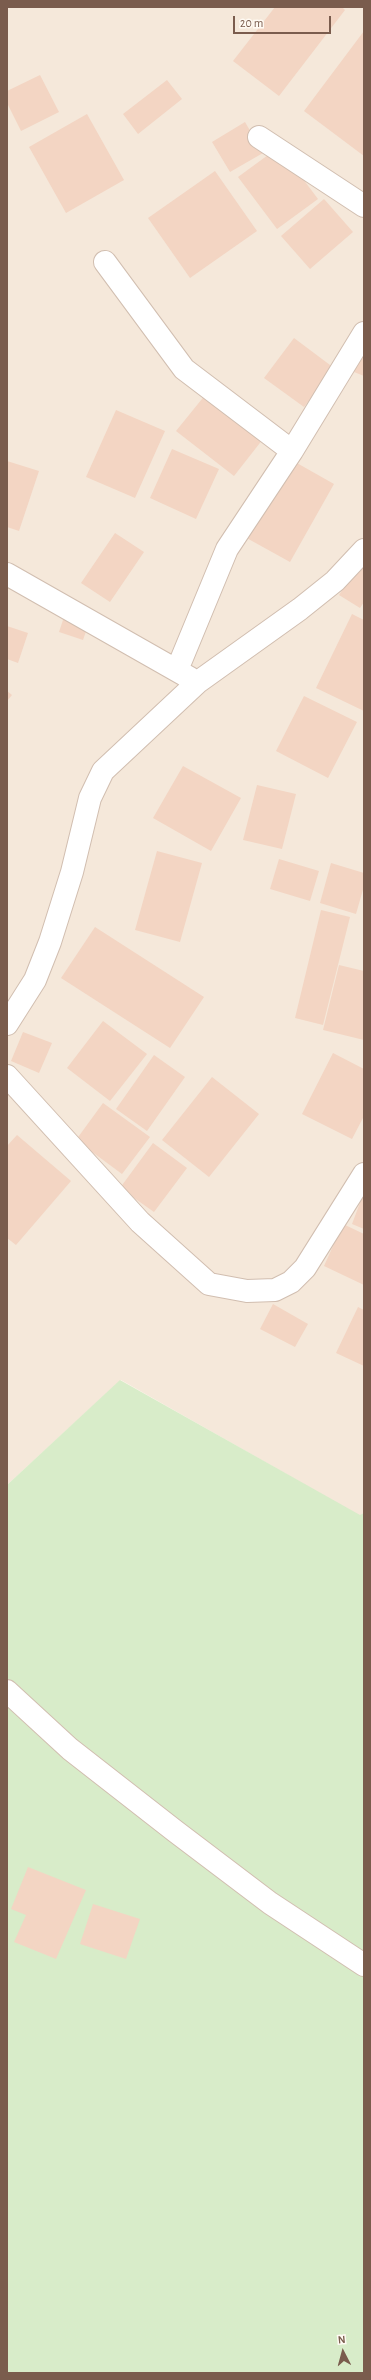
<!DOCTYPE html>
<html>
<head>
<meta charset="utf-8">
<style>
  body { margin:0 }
  #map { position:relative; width:371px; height:2380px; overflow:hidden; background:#fdf6ec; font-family:"Alegreya Sans",sans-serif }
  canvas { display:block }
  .frame { position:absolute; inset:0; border:8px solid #7a5c4d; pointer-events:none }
  .north { position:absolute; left:323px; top:2332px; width:40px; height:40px; -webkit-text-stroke:3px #fffaf3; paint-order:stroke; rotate:354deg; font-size:11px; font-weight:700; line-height:16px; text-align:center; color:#7a5c4d }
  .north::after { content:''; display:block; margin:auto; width:14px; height:18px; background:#7a5c4d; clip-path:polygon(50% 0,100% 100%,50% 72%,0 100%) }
  .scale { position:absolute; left:233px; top:16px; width:98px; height:18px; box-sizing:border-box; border:2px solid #7a5c4d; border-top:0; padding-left:5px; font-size:12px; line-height:14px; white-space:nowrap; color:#7a5c4d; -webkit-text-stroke:3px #fffaf3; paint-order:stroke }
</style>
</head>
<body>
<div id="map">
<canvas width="371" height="2380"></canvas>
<div class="frame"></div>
<div class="north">N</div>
<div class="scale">20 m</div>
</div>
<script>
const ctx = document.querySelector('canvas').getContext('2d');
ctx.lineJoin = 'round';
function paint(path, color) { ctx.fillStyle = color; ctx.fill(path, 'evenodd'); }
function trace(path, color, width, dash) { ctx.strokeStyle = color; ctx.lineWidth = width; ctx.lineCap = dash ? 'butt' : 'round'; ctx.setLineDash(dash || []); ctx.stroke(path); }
paint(new Path2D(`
  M7,7H364V1513L360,1516L121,1380L7,1485Z`), '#f5e8da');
paint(new Path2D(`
  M120,1380L360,1515L364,1513V2373H7V1485Z`), '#d8ecc9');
paint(new Path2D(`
  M275,7H342L345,10L279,96L233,61Z
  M364,31V156L304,111Z
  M40,75L59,112L21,131L7,103V91Z
  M167,80L182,99L138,134L123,114Z
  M87,114L124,180L66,213L29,147Z
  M245,122L263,153L230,172L212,142Z
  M279,147L318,199L277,229L238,177Z
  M215,171L257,231L190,278L148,218Z
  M324,199L353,232L310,269L281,236Z
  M294,338L334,368L304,407L264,378Z
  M364,349V376L354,372Z
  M206,394L263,439L234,476L176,431Z
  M116,410L165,431L135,498L86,477Z
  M172,449L219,469L196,519L150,498Z
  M288,458L334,484L290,562L243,536Z
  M7,461L39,471L19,531L7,527Z
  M115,533L144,552L110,602L81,583Z
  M358,566L364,570V602L360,608L339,595Z
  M67,608L91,617L83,640L59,632Z
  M352,614L364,620V711L316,688Z
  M7,626L28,633L18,663L7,659Z
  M7,691L12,695L7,701Z
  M304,696L357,722L328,778L276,751Z
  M183,766L241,798L211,851L153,818Z
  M257,785L296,794L282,849L243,840Z
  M157,851L202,863L180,942L135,930Z
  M279,859L319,871L310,901L270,889Z
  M331,863L364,873V886L356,914L320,903Z
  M321,910L350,917L323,1025L295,1018Z
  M95,927L204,997L170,1048L61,978Z
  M339,965L364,971V1040L323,1030Z
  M103,1021L147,1054L110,1101L67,1068Z
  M23,1032L52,1043L39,1073L11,1061Z
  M333,1053L364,1069V1116L352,1139L302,1114Z
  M154,1055L185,1077L147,1131L116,1109Z
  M212,1077L259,1114L209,1177L162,1140Z
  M103,1103L150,1137L122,1174L76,1140Z
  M17,1135L71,1181L16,1245L7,1238V1146Z
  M153,1143L187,1168L154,1212L120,1188Z
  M364,1192V1229L352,1224Z
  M343,1224L364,1234V1285L324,1266Z
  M273,1304L308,1324L295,1347L260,1329Z
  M358,1307L364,1310V1366L336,1353Z
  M28,1867L86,1890L56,1959L14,1942L26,1915L11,1909Z
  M93,1904L140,1919L126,1959L80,1944Z`), '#f3d5c3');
const minor = new Path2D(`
  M259,137L364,206
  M105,262L184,369L292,451
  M7,574L190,678
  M177,670L227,549L292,451L364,333
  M7,1024L35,980L50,942L72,872L90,798L103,771L198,682L300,609L335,581L364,550
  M7,1076L140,1222L209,1284L247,1291L275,1290L291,1282L305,1268L364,1174`);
const tertiary = new Path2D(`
  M7,1691L70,1749L175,1831L270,1903L364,1965`);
trace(minor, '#d1beb0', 24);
trace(tertiary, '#d1beb0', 24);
trace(minor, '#fff', 22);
trace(tertiary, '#fff', 22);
</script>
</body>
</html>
